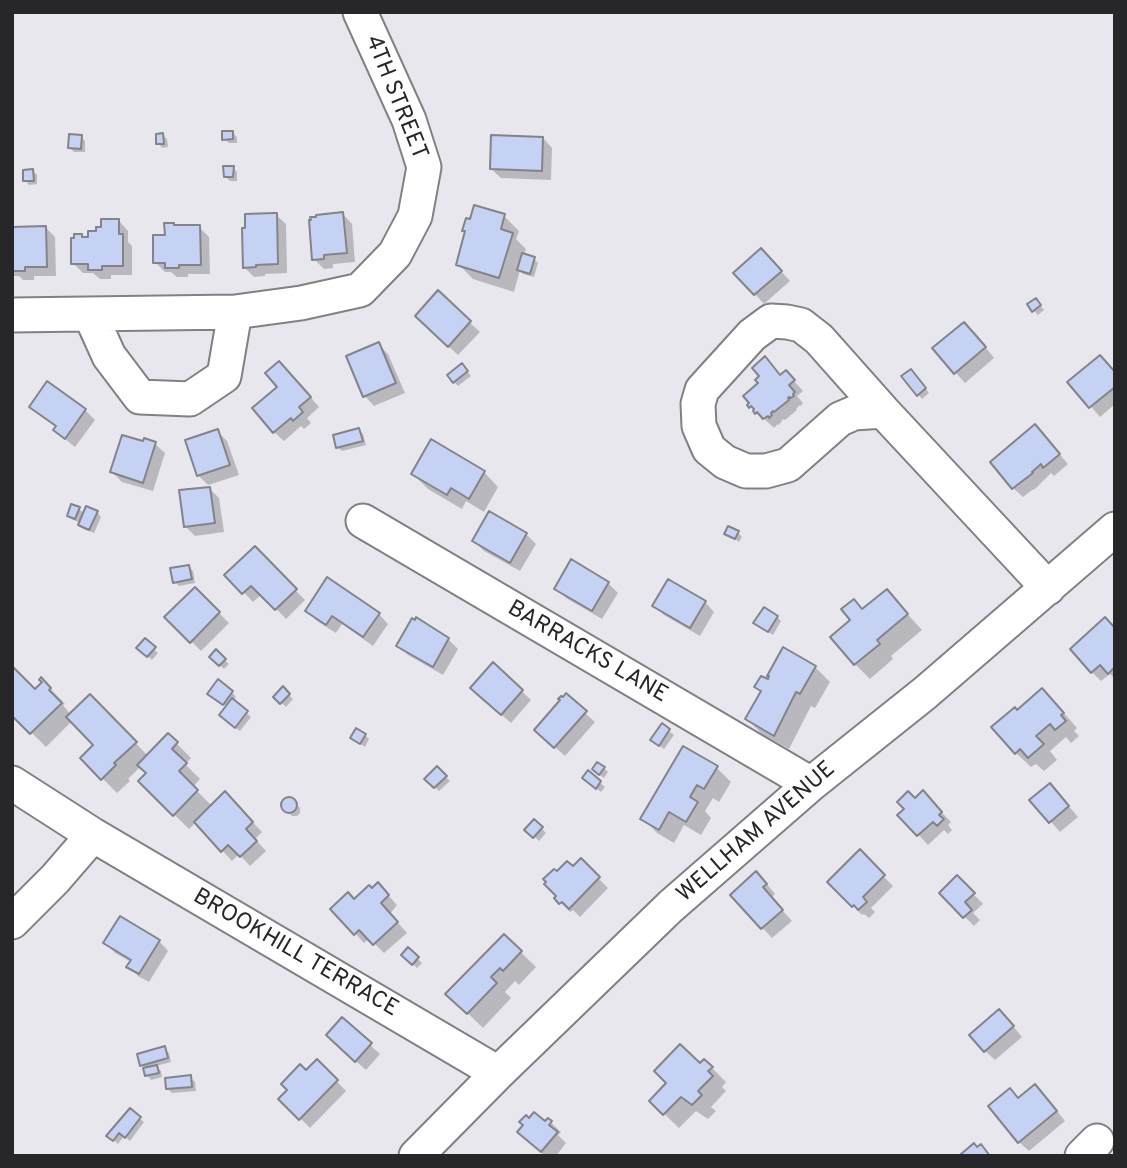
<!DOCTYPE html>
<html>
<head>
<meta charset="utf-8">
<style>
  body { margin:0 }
  #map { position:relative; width:1127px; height:1168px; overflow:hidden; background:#e7e7ed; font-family:Overpass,sans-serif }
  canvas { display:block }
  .frame { position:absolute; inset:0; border:14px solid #272729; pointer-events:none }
</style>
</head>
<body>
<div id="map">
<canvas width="1127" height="1168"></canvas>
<div class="frame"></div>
</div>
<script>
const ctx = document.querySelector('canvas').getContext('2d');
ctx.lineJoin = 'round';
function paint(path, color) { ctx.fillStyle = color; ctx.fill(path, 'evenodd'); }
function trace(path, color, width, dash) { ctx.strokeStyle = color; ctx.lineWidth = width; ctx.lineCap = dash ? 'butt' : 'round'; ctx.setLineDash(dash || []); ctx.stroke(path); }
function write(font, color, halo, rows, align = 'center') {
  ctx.font = font + ' Overpass,sans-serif'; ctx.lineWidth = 7; ctx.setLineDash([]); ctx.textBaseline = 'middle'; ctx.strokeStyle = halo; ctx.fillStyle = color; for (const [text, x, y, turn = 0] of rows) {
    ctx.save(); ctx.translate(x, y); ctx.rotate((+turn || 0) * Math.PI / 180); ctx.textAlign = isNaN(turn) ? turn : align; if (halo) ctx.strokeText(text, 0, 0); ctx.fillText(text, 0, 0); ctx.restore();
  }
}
paint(new Path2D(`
  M232,132L237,137V143H229L224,139Z
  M163,135L167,139L168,147L162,148L158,143Z
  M81,136L85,141V152H74L70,148Z
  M543,138L552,148L551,180L501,178L491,169Z
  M233,168L237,172V181H230L225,176Z
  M33,171L37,175V184L29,185L25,180Z
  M343,214L352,224L355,262L333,264V268L324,269L314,259Z
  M276,215L286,224L287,273L265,274V276L254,277L244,267L247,230Z
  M504,216L519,231L516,239L526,249L524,256L534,259L538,263L534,277L523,274L520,270L514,292L473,279L458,264Z
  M119,221L128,231V242L132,246V275H111V279H100L93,273H83L73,263L81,235L85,239Z
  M174,224L176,227H199L209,237L210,274H188V277H177L171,272H165L155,262Z
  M46,228L55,237L56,276H34V280H23L19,276H12V239Z
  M771,260L790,281L764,304L755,294Z
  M438,293L480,332L458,355L426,326Z
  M1040,305L1044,310L1038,315L1034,311Z
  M974,333L994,358L965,383L935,349Z
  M378,344L388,354L405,393L374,406L365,396L348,357Z
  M466,370L471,376L458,386L454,382Z
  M289,372L319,407L307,418L311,423L304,429L301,426L284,441L274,432L280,387Z
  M786,372L803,391L797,396L803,403L801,406L800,405L796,409L797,410L785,420L783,419L779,425L778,424L774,428L749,405Z
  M1115,373V404L1100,417L1070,382Z
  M915,375L929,393L922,399L918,394Z
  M32,407L85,410L95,420L75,447L65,439L55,430L57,427L41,416Z
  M359,430L363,434L366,445L342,451L337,447Z
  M217,431L227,441L239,475L208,485L198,475Z
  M1044,436L1068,464L1054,476L1051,473L1035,489L1032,490L1023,497L1013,488Z
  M155,444L165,453L153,491L122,482L112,472Z
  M484,472L498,487L484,512L466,501L462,509L428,489L413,474Z
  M210,489L219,498L224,532L195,536L185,526Z
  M79,509L85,514L97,512L101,517L94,533L84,529L80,525L81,523L73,520L69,516Z
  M727,533H738L742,537L739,542Z
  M526,534L536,544L520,571L484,551L474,541Z
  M255,549L305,600L286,619L262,594L253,602L227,575Z
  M189,567L193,571L195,583L179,586L175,582Z
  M608,583L618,593L602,619L566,598L556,588Z
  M195,589L229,623L201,651L167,617Z
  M887,592L922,630L891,656L893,659L870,679L855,664L833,637Z
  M705,602L714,612L700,636L664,615L654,606Z
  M307,611L379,614L388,624L373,646L342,624L336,633L317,621Z
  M777,617L781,621L773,635L755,623Z
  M1115,629V679L1110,674L1101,681L1092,672Z
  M448,639L458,649L443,675L408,655L398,646Z
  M145,641L158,653L152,660L139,648Z
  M216,652L229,664L224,669L212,657Z
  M493,664L531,700L511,723L482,698Z
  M815,667L830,682L815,708L811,706L789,749L762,734L747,719L762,693L756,687L768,682Z
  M44,682L65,704L63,705L71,715L90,696L148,756L168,735L191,758L185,764L200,779L193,787L213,807L225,793L262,832L255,839L266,851L250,866L239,854L232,861L196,822L189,829L140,781L148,774L141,766L128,779L130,781L117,793L82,758L95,745L72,721L46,747L12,713Z
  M283,689L293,699L286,707L275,697Z
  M232,692L236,697L233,701L251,717L240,731L225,720L227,707L214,698Z
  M1057,705L1077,728L1074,731L1079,736L1071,743L1066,737L1050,751L1057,760L1044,771L1036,764L1031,767L1016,753L1017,712Z
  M585,713L595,722L565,756L546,739Z
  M662,726L674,735L664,749L657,744Z
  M365,735L369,739L365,747L352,738Z
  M716,767L731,782L719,802L713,798L705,811L711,818L701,835L684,825L674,843L657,833L643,818Z
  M604,768L608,772L604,778L598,774Z
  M437,769L450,781L439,791L427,779Z
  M589,773L605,787L601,792L589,782Z
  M923,793L951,822L948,825L952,830L948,834L944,830L928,845L900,815Z
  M1059,795L1078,817L1060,832L1032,800Z
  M287,799H292L300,808V813L297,816H292L283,807L284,802Z
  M534,821L546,833L539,841L527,829Z
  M859,852L893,886L871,908L875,912L869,918L864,914L862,915L829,882Z
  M581,861L608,888L580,917L573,910L570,912L556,898L557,873L573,869Z
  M957,877L983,904L973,913L980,920L974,926L941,893Z
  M766,883L775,894L771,898L792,921L772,938L743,907Z
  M387,894L397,905L390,914L407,933L384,953L369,938L364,943L355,933V901Z
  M504,936L536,967L519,985L515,981L505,992L511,998L483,1028L448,994Z
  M159,941L168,951L149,982L138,976L129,966L131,962L115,953L106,943Z
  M408,950L422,963L417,968L403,955Z
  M1008,1020L1022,1037L995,1060L985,1051Z
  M337,1045H370L380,1054L366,1070Z
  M164,1048L169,1053L171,1062L156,1066L161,1071L162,1077L151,1080L147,1075L145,1068L142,1065Z
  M317,1061L346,1091L310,1128L281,1099Z
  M700,1065L712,1068L726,1082L722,1087L726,1091L711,1107L716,1111L708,1119L696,1111L679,1128L651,1101Z
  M190,1077L195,1082L196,1091L172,1093L168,1089Z
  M1045,1096L1065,1121L1029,1151L1019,1142V1100Z
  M139,1118L144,1122L130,1141L124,1136L118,1144L109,1136Z
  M548,1120L561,1132L558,1135L566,1143L556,1156H545L529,1142Z`), '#0003');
const building = new Path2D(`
  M222,131H233V139L222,140Z
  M163,133L164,144H156V134Z
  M69,134L82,135L81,149L68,148Z
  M491,135L543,137L542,171L490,169Z
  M223,166H234L233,177H224Z
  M33,169L34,181H23V170Z
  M474,205L505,214L501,229L513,233L499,278L456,265L465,231H462L466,218L470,219Z
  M343,212L347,253L324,255V259L312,260L309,220H311L310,217H316V215Z
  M274,213H277L278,264L256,265V267L243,268L242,228H245V214Z
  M101,219H119V234H123V266H102V270H88V264H71V238H74V234H82V237H88V231H96V227H101Z
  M164,223H174V225H200L201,265H179V268H165V263H153V235H165Z
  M46,226L47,267H25V271H12V227Z
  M761,248L782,271L754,295L733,273Z
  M522,253L535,257L530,274L517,270Z
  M438,290L471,321L448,347L415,316Z
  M1036,298L1041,305L1032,312L1027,304Z
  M964,322L986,347L954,374L932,348Z
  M379,342L396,383L363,397L346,356Z
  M1100,355L1115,372V387L1089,408L1067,382Z
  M765,356L780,375L786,370L795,380L789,385L795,392L793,394L794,396L791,398L789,397L788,398L789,400L774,412L773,411L771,413L772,415L769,418L768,416L763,419L757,412L755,414L753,411L754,409L751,406L749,408L747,405L749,403L743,396L758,383L755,380L759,376L752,368Z
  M279,361L311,397L299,407L303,412L293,421L291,418L273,433L252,408L277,387L265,373Z
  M462,363L468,371L453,383L447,375Z
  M911,369L926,388L917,396L901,376Z
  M47,381L86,409L65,439L53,430L56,426L29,407Z
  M1035,424L1060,454L1043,468L1041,464L1032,472L1033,473L1012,489L990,462Z
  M359,428L363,441L336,448L333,435Z
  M218,429L230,465L197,476L185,440Z
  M122,435L143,441L144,438L156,442L143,483L110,472Z
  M431,439L485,471L469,499L451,488L447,495L411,474Z
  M210,487L215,523L184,527L179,490Z
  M71,504L80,507L75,519L67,516Z
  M86,506L98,511L89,530L78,525Z
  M489,511L527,533L510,563L472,541Z
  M728,526L739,531L735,539L724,534Z
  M255,546L297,589L275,610L251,586L242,594L224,575Z
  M571,559L609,582L592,611L554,589Z
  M189,565L192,579L173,583L170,568Z
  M327,577L380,613L363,637L332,616L326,625L305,611Z
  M668,579L706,601L690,628L652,606Z
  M195,587L220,612L190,643L164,617Z
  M887,589L908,614L877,640L880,644L854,665L830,637L850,620L841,609L854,599L862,609Z
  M764,607L778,616L768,632L753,623Z
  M416,617L449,638L433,667L396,646L412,618L415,620Z
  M1105,617L1115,628V667L1108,674L1100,665L1091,673L1070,649Z
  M145,638L156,647L147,657L136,648Z
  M783,647L816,666L800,694L796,692L774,736L745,719L761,691L754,687L761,676L768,679L769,676H767Z
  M216,649L226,659L219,666L209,657Z
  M493,662L523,690L501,715L470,688Z
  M12,666L35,689L42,682L39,680L41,677L51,688L49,690L62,703L30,734L12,716Z
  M218,679L233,691L223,705L207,694Z
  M283,686L290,694L280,704L273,697Z
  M1042,688L1064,713L1061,715L1066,721L1055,730L1050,724L1036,736L1044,744L1028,758L1020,749L1015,754L991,727L1015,707L1017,710Z
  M566,693L587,711L554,748L534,730L560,700L558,699L561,696L563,697Z
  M90,694L137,742L114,763L116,765L101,780L80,758L93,745L66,717Z
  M232,698L248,711L235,728L219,715Z
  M662,723L670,729L659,746L650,740Z
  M356,728L366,734L360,744L350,738Z
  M168,733L178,742L172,749L187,763L179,771L198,790L173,816L138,781L146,773L137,765Z
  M683,746L718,766L704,789L697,785L690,797L698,802L686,822L669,812L659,830L640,819Z
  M597,762L605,767L599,775L592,769Z
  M437,766L447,776L434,788L424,779Z
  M588,770L601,781L596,789L582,778Z
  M1050,783L1069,806L1049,823L1029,800Z
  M923,790L942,812L939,815L944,819L937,826L933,822L917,836L897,815L904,809L897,802L908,791L915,798Z
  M225,791L253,822L246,829L257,841L240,857L228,845L221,852L194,822Z
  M281 805a8 8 0 1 1 16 0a8 8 0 1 1-16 0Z
  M534,819L543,827L533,838L524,830Z
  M860,849L885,875L863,897L867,902L858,910L854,905L852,907L827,882Z
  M581,858L600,877L569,909L562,902L559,904L554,898L556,896L544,884L546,882L543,879L554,869L557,871L567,861L573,866Z
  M756,871L767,884L763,887L783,910L761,929L730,895Z
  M957,875L975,893L965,902L972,910L963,918L939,893Z
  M378,882L389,895L381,903L398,922L373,945L359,930L354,935L330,909L348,892L354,899L369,885L372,888Z
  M120,916L160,940L139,974L126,967L131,960L103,943Z
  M504,934L522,951L503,971L500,968L491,977L497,983L467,1014L445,994Z
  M408,947L419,957L412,965L401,955Z
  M999,1009L1014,1026L984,1052L969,1035Z
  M342,1017L372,1043L355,1062L326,1035Z
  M680,1044L700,1063L704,1059L713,1067L708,1071L713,1076L698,1091L702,1095L692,1105L681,1097L663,1115L649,1101L666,1083L654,1071Z
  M165,1046L168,1058L140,1066L137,1054Z
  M317,1059L338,1080L299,1120L278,1099L287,1090L281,1084L300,1064L306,1070Z
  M157,1065L159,1073L145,1076L143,1068Z
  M191,1075L192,1087L166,1089L165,1078Z
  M1035,1084L1057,1111L1018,1143L988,1106L1010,1088L1018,1098Z
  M130,1108L141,1117L125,1138L119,1133L113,1141L106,1136Z
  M534,1112L545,1121L548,1118L552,1121L549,1125L558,1132L541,1152L517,1132L523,1125L519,1122L526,1115L529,1118Z
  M974,1143L977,1147L981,1144L990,1156H963L961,1154Z`);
paint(building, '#c5d2f3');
trace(building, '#82848a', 2);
const minor = new Path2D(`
  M90,314L109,356L140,397L190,399L224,376L235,312
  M12,315L235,312L301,303L360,290L395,254L415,216L424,167L409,120L360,12
  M883,411L854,413L840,419L788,465L766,471H746L725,462L709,449L699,426L698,404L702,390L752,335L771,321L787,322L801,325L819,339L883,411L1048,588
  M363,521L811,784
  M12,783L93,835L498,1073
  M12,922L55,879L93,835
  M416,1156L498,1073L671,906L811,784L925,693L1115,529
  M1082,1156L1097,1141`);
trace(minor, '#808085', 37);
trace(minor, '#fff', 33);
write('23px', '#272729', '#fff', [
  ["4TH STREET",395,98,68],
  ["BARRACKS LANE",587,653,30],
  ["WELLHAM AVENUE",757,833,-41],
  ["BROOKHILL TERRACE",295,954,30]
]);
</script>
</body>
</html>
